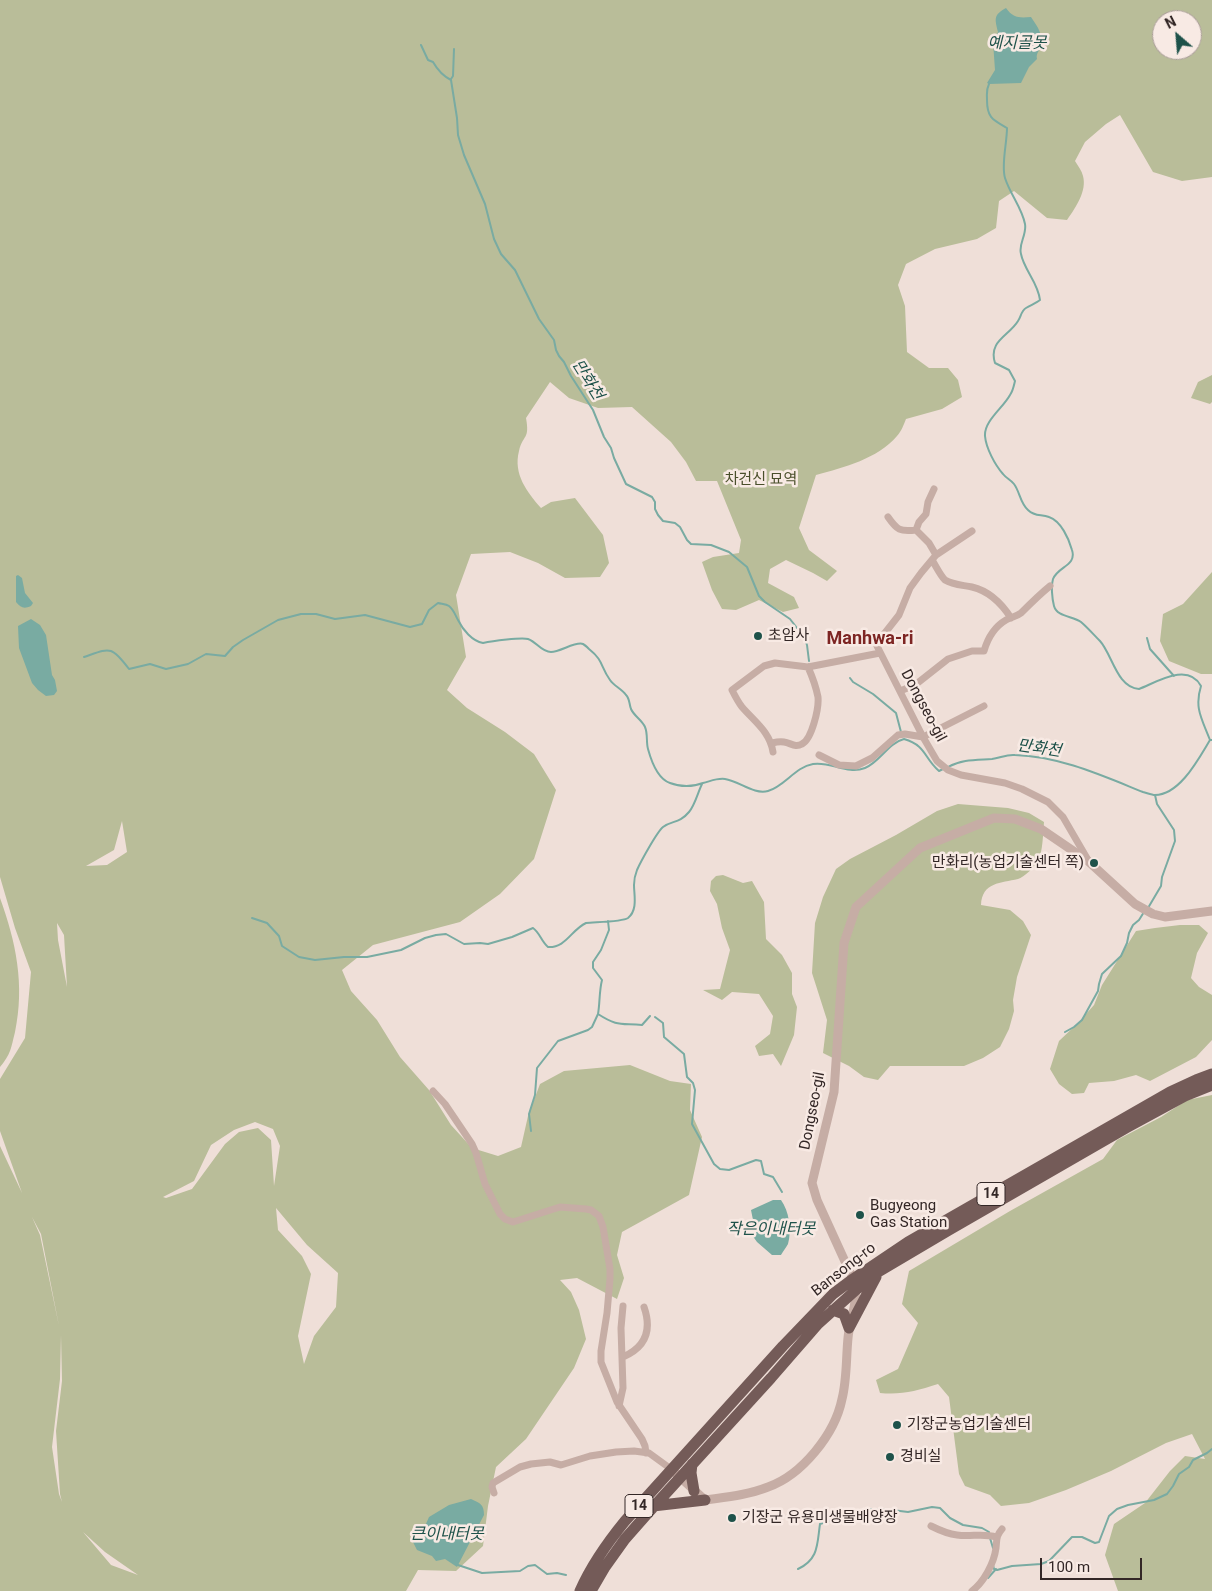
<!DOCTYPE html>
<html>
<head>
<meta charset="utf-8">
<style>
  body { margin:0 }
  #map { position:relative; width:1212px; height:1591px; overflow:hidden; background:#efdfd8; font-family:Roboto,sans-serif }
  canvas { display:block }
  .north { position:absolute; left:1152px; top:10px; width:50px; height:50px; box-sizing:border-box; background:#f8eae4; border:1px solid #a99c98; border-radius:50%; rotate:333deg; font-size:14px; font-weight:700; line-height:20px; text-align:center; color:#332726 }
  .north::after { content:''; display:block; margin:auto; width:18px; height:22px; background:#1e524a; clip-path:polygon(50% 0,100% 100%,50% 72%,0 100%) }
  .scale { position:absolute; left:1040px; top:1558px; width:102px; height:22px; box-sizing:border-box; border:2px solid #332726; border-top:0; padding-left:6px; font-size:15px; line-height:18px; white-space:nowrap; color:#332726; -webkit-text-stroke:4px #f8eae4; paint-order:stroke }
</style>
</head>
<body>
<div id="map">
<canvas width="1212" height="1591"></canvas>
<div class="north">N</div>
<div class="scale">100 m</div>
</div>
<script>
const ctx = document.querySelector('canvas').getContext('2d');
ctx.lineJoin = 'round';
function paint(path, color) { ctx.fillStyle = color; ctx.fill(path, 'evenodd'); }
function trace(path, color, width, dash) { ctx.strokeStyle = color; ctx.lineWidth = width; ctx.lineCap = dash ? 'butt' : 'round'; ctx.setLineDash(dash || []); ctx.stroke(path); }
function write(font, color, halo, rows, align = 'center') {
  ctx.font = font + ' Roboto,"Noto Sans KR",sans-serif'; ctx.lineWidth = 5; ctx.setLineDash([]); ctx.textBaseline = 'middle'; ctx.strokeStyle = halo; ctx.fillStyle = color; for (const [text, x, y, turn = 0] of rows) {
    ctx.save(); ctx.translate(x, y); ctx.rotate((+turn || 0) * Math.PI / 180); ctx.textAlign = isNaN(turn) ? turn : align; if (halo) ctx.strokeText(text, 0, 0); ctx.fillText(text, 0, 0); ctx.restore();
  }
}
paint(new Path2D(`
  M0,0H1212V177L1182,181L1153,172L1120,115L1106,124L1085,142L1075,161C1078,166 1082,171 1083,176C1087,191 1076,207 1067,220L1047,218L1014,191L999,201L996,228L977,239L935,249L906,264L898,285L905,306L907,352L929,368H948L958,380L962,397L942,409L906,419C904,424 901,432 897,436C877,459 845,467 816,475L799,528L809,550L837,571L827,581L813,573L786,560L770,569L768,583L794,597L799,608L783,612L759,600L736,610L722,609L712,590L702,562L713,557L739,553L741,540L717,481H696L686,462L671,442L632,407L598,408L569,398L550,382L526,418C530,440 523,434 519,451C513,474 527,492 541,508L551,502L575,498L603,535L609,563L600,577L565,578L538,563L510,552L471,554L456,595L466,657L447,690L467,708L505,732L534,754L556,790L534,859L500,894L460,922L373,945L342,970L351,991L377,1020L400,1057L429,1090L451,1125L472,1148L498,1156L521,1147L528,1116L540,1084L564,1071L630,1065L670,1081L691,1084L690,1110L702,1137L689,1195L622,1232L617,1255L624,1278L617,1299L577,1278L560,1280L571,1292L579,1310L586,1339L574,1368L526,1439L496,1467L488,1506L483,1546L456,1571L418,1570L406,1591H0V1146L22,1193L0,1131V1079L25,1038L31,972L15,928L0,877ZM1162,20H1192V50H1162ZM122,821L127,852L107,865L86,866L114,850ZM57,923L64,935L67,987L58,940ZM255,1122L273,1129L280,1146L274,1186L271,1140L258,1128L239,1132L225,1144L192,1189L166,1198L163,1197L194,1181L211,1145L234,1130ZM276,1208L307,1245L338,1273L336,1307L314,1336L304,1364L298,1336L311,1274L302,1256L278,1230ZM32,1217L41,1234L59,1326L40,1235ZM61,1335L62,1381L56,1431L60,1494L62,1502L59,1494L52,1447L60,1379ZM83,1532L105,1552L138,1575L111,1565Z
  M1212,375V402L1210,404L1191,398L1198,382Z
  M1212,572V674H1201L1169,661L1160,641L1163,614L1183,604Z
  M958,804L1008,808L1029,813L1044,822C1043,833 1043,852 1038,861C1035,867 1024,877 1018,879C1001,883 982,882 981,905L1010,910L1023,921L1031,935L1017,977L1013,1000L1014,1011L1009,1029L1000,1047L983,1058L964,1066H890L878,1080L864,1077L849,1066L823,1053L827,1020L812,973L815,923L823,897L836,869L850,859L896,835L937,811Z
  M723,875L743,883L752,881L764,902L766,939L782,955L792,973V994L797,1007L794,1035L781,1066L773,1054L759,1056L755,1046L770,1034L773,1016L759,994L732,992L722,1000L703,990L720,989L730,950L722,928L717,904L710,891L711,881L716,876Z
  M0,898C16,942 25,985 15,1032C11,1048 11,1054 0,1067Z
  M1180,925H1199L1208,933L1197,953L1191,978L1199,987L1212,995V1040L1196,1057L1150,1081L1136,1075L1114,1081L1089,1083L1084,1093L1072,1094L1059,1084L1050,1069L1059,1041L1077,1024L1094,1005L1102,985L1136,931L1155,928Z
  M1212,1095V1591H1118L1105,1555L1114,1524L1145,1503L1170,1471L1185,1456L1205,1459L1192,1434L1166,1443L1111,1471L1066,1490L1029,1503L1001,1506L990,1495L965,1486L959,1474L949,1397L938,1384C916,1391 902,1395 880,1393L876,1380L898,1369L918,1323L902,1304L909,1271L1010,1211L1103,1159L1117,1140L1161,1117L1187,1100Z`), '#b9bd99');
paint(new Path2D(`
  M1006,8C1013,18 1019,18 1031,17C1037,26 1045,36 1040,48C1038,53 1036,54 1037,59L1029,67L1021,83L989,84L987,83L995,70L993,42L998,32C995,19 993,15 1006,8Z
  M18,575L22,578L25,593L33,603L31,606C24,609 21,608 16,602V576Z
  M31,619L40,625L46,635L52,675L55,680L57,691L54,695L46,696L38,690L32,683L19,648L18,626Z
  M773,1200H781C789,1211 792,1230 788,1244C786,1248 783,1251 781,1255H772L757,1242L752,1235L754,1225L751,1210Z
  M471,1499C480,1503 484,1504 484,1515L457,1567L445,1559L436,1561L432,1556L417,1550L412,1540L417,1530L425,1526L429,1517L449,1505Z`), '#79aba2');
trace(new Path2D(`
  M421,45L428,60L433,62C437,69 443,76 451,80L457,118L458,135L464,155L485,204L494,239L501,254L515,270L539,319L554,340L556,350L559,356L564,362L571,376L593,410L604,437L611,448L614,458L626,484L652,497L655,502V509L658,515L663,521L675,523L680,527L687,540L691,544L711,545L729,552L747,567L759,596L765,602L790,619L804,637L807,645L809,661
  M451,79L453,76L454,49
  M989,84C986,90 987,94 987,100C987,118 993,120 1007,128C1007,143 1001,165 1005,178C1010,194 1022,208 1025,224C1027,235 1018,244 1021,254C1024,270 1038,282 1040,300C1036,303 1031,305 1026,308C1021,311 1021,317 1018,321C1009,336 988,341 995,363L1009,370L1015,381C1014,385 1013,391 1010,395C1003,408 984,421 985,436C986,448 995,465 1003,474C1006,478 1011,480 1014,484C1020,492 1020,503 1028,510C1035,517 1041,514 1049,517C1061,521 1069,539 1072,550C1077,566 1058,566 1053,579C1051,586 1052,598 1054,606C1057,617 1073,616 1081,622C1088,628 1094,635 1100,641C1112,654 1117,688 1139,689C1157,682 1188,662 1201,686C1194,708 1202,719 1210,740
  M1147,638L1150,649L1174,676
  M84,657C110,648 111,645 129,669L150,664L166,669L188,664L206,654L225,656L233,647L243,640L278,620L301,614H316L335,619L365,615L410,627L422,624L429,610L438,603C441,604 446,604 449,606C454,610 455,615 458,620C463,630 472,641 483,643C492,641 522,637 528,639C537,642 541,652 551,652C560,652 576,641 583,644C585,645 587,647 589,649C604,661 600,666 610,680C614,686 622,689 626,695C630,699 629,704 631,709C634,716 642,720 645,727C648,734 646,742 648,749C651,760 658,779 670,783C680,787 693,787 703,783C711,781 717,778 725,779C739,781 754,795 768,791C785,786 795,767 813,764C831,761 847,775 865,768C880,762 888,743 904,739
  M850,678L853,682L873,694L896,713L901,732
  M904,739C927,746 923,757 939,771L943,769
  M948,767C962,759 976,760 992,759C1000,758 1007,754 1015,755C1059,756 1103,776 1143,792C1147,793 1152,795 1155,795C1180,795 1199,758 1210,740H1212
  M1148,908L1161,886L1162,877L1175,841L1174,830L1157,804L1155,795
  M252,918L267,923L279,936L282,946L299,957L315,960L344,957H367L401,950L425,938L436,935L446,934L464,944L480,943L488,944L512,937L533,928C540,933 541,941 548,947C566,948 571,930 586,923C595,922 622,922 628,918C638,910 634,895 634,885C634,879 635,875 637,870C641,861 657,832 663,827C672,820 679,824 689,812C695,805 698,792 702,784
  M608,921L609,930L601,950L593,962V968L602,980C599,992 600,1003 598,1014C618,1027 621,1023 642,1025L650,1016
  M655,1017L663,1023L664,1037L684,1054L687,1077L693,1083L695,1090L692,1124L714,1164L720,1169L729,1170L756,1160L761,1161L764,1174L773,1177L782,1192
  M1065,1032L1074,1027L1082,1020L1098,991L1099,984L1102,974L1121,956L1127,943L1129,933L1133,925L1139,920L1144,912
  M531,1131L529,1114L535,1095L537,1068L558,1041L588,1030L592,1027L598,1014
  M990,1538L993,1548
  M458,1565L482,1573L520,1571L528,1566L535,1565L547,1574L557,1573L566,1575
  M993,1565L994,1569L997,1570L1012,1566L1041,1564L1049,1561L1072,1537H1082L1095,1543L1099,1542L1109,1516L1117,1509L1128,1505L1154,1500L1167,1494L1173,1486L1179,1474L1189,1467L1193,1460L1207,1453L1212,1449
  M798,1569C819,1559 817,1544 820,1524L865,1509H884L908,1512L932,1507L940,1508L950,1518L963,1525L982,1528L989,1532V1534
  M988,1578L996,1569`), '#79aba2', 2);
trace(new Path2D(`
  M934,489L928,502L926,514L919,522L916,530L929,543L936,555
  M888,517C897,530 900,532 916,530
  M972,531L936,555L921,573L910,588L899,615L881,638L877,646L923,737L937,761L948,770L961,775L1005,783L1022,789L1048,802L1063,817L1088,860
  M932,560C936,566 940,575 945,580C953,585 963,585 972,587C989,591 1002,604 1011,618
  M900,691L915,685L948,659L972,651H984C988,637 994,627 1006,620C1011,617 1016,617 1021,613C1030,604 1039,595 1050,586
  M772,743C776,742 780,741 784,742C791,743 795,748 802,744C812,739 819,708 818,697C816,687 812,676 808,667
  M773,752C770,732 755,722 742,707C738,702 735,696 732,690L764,666L775,663L808,667L880,653
  M819,755L839,765L856,766L872,758L898,735L905,734L923,737L984,706
  M433,1091L445,1104L472,1144L476,1153L485,1184L500,1214L505,1219L513,1222L560,1207L586,1209L591,1210L599,1216L603,1227L610,1269V1279L607,1313L601,1351V1362L617,1402L642,1439L645,1446L646,1453
  M623,1357C646,1347 652,1330 644,1307
  M619,1406L623,1388L621,1328L623,1306
  M494,1493L492,1487L493,1483L520,1467L531,1464L550,1462L561,1465L590,1456L616,1452L634,1451L649,1453L671,1469
  M931,1526C939,1530 948,1534 957,1535C970,1537 984,1533 996,1537
  M972,1591C984,1582 994,1563 996,1548C997,1539 996,1536 1002,1529`), '#c6ada5', 7);
trace(new Path2D(`
  M671,1469L705,1500C726,1497 748,1495 768,1487C802,1475 835,1434 842,1399C847,1380 846,1358 848,1338C850,1316 860,1301 853,1279L817,1200L812,1183L834,1092L844,943L856,907L920,848L994,818L1015,819L1041,829L1088,861L1135,904L1153,914L1165,917L1212,911`), '#c6ada5', 9);
trace(new Path2D(`
  M833,1310L844,1314L849,1328
  M849,1328L876,1277
  M692,1464L691,1473L694,1491
  M653,1506L705,1500
  M580,1591C591,1566 607,1543 625,1521L783,1346L833,1294L853,1279L908,1242L1170,1092L1196,1080L1212,1074
  M591,1591L605,1567L625,1539L647,1514L771,1378L818,1324L857,1289L878,1272L949,1230L1126,1128L1185,1096L1212,1085`), '#745b58', 11);
for (const [x, y, r, color] of [
  [758,636,5,"#1e524a"],
  [1094,863,5,"#1e524a"],
  [860,1215,5,"#1e524a"],
  [897,1425,5,"#1e524a"],
  [890,1457,5,"#1e524a"],
  [732,1518,5,"#1e524a"]
]) { const dot = new Path2D(); dot.arc(x, y, r, 0, 2 * Math.PI); ctx.fillStyle = color; ctx.fill(dot); trace(dot, '#f8eae4', 2); }
for (const [x, y, w] of [
  [991,1194,28],
  [639,1506,28]
]) { const box = new Path2D(); box.roundRect(x - w / 2, y - 11.5, w, 23, 4); ctx.fillStyle = '#f8eae4'; ctx.fill(box); trace(box, '#332726', 1); }
write('bold 14px', '#332726', null, [
  ["14",991,1194],
  ["14",639,1506]
]);
write('15px', '#4a4f2b', '#f8eae4', [
  ["차건신 묘역",761,480]
]);
write('15px', '#332726', '#f8eae4', [
  ["초암사",768,636],
  ["만화리(농업기술센터 쪽)",1084,863,"right"],
  ["Bugyeong",870,1206],
  ["Gas Station",870,1223],
  ["기장군농업기술센터",907,1425],
  ["경비실",900,1457],
  ["기장군 유용미생물배양장",742,1518]
], 'left');
write('15px', '#332726', '#f8eae4', [
  ["Dongseo-gil",923,706,62],
  ["Dongseo-gil",813,1111,-79],
  ["Bansong-ro",844,1270,-38]
]);
write('italic 16px', '#1e524a', '#f8eae4', [
  ["예지골못",1017,44],
  ["만화천",587,380,58],
  ["만화천",1039,749,8],
  ["작은이내터못",771,1230],
  ["큰이내터못",447,1535]
]);
write('bold 18px', '#7d2523', '#f8eae4', [
  ["Manhwa-ri",870,639]
]);
</script>
</body>
</html>
